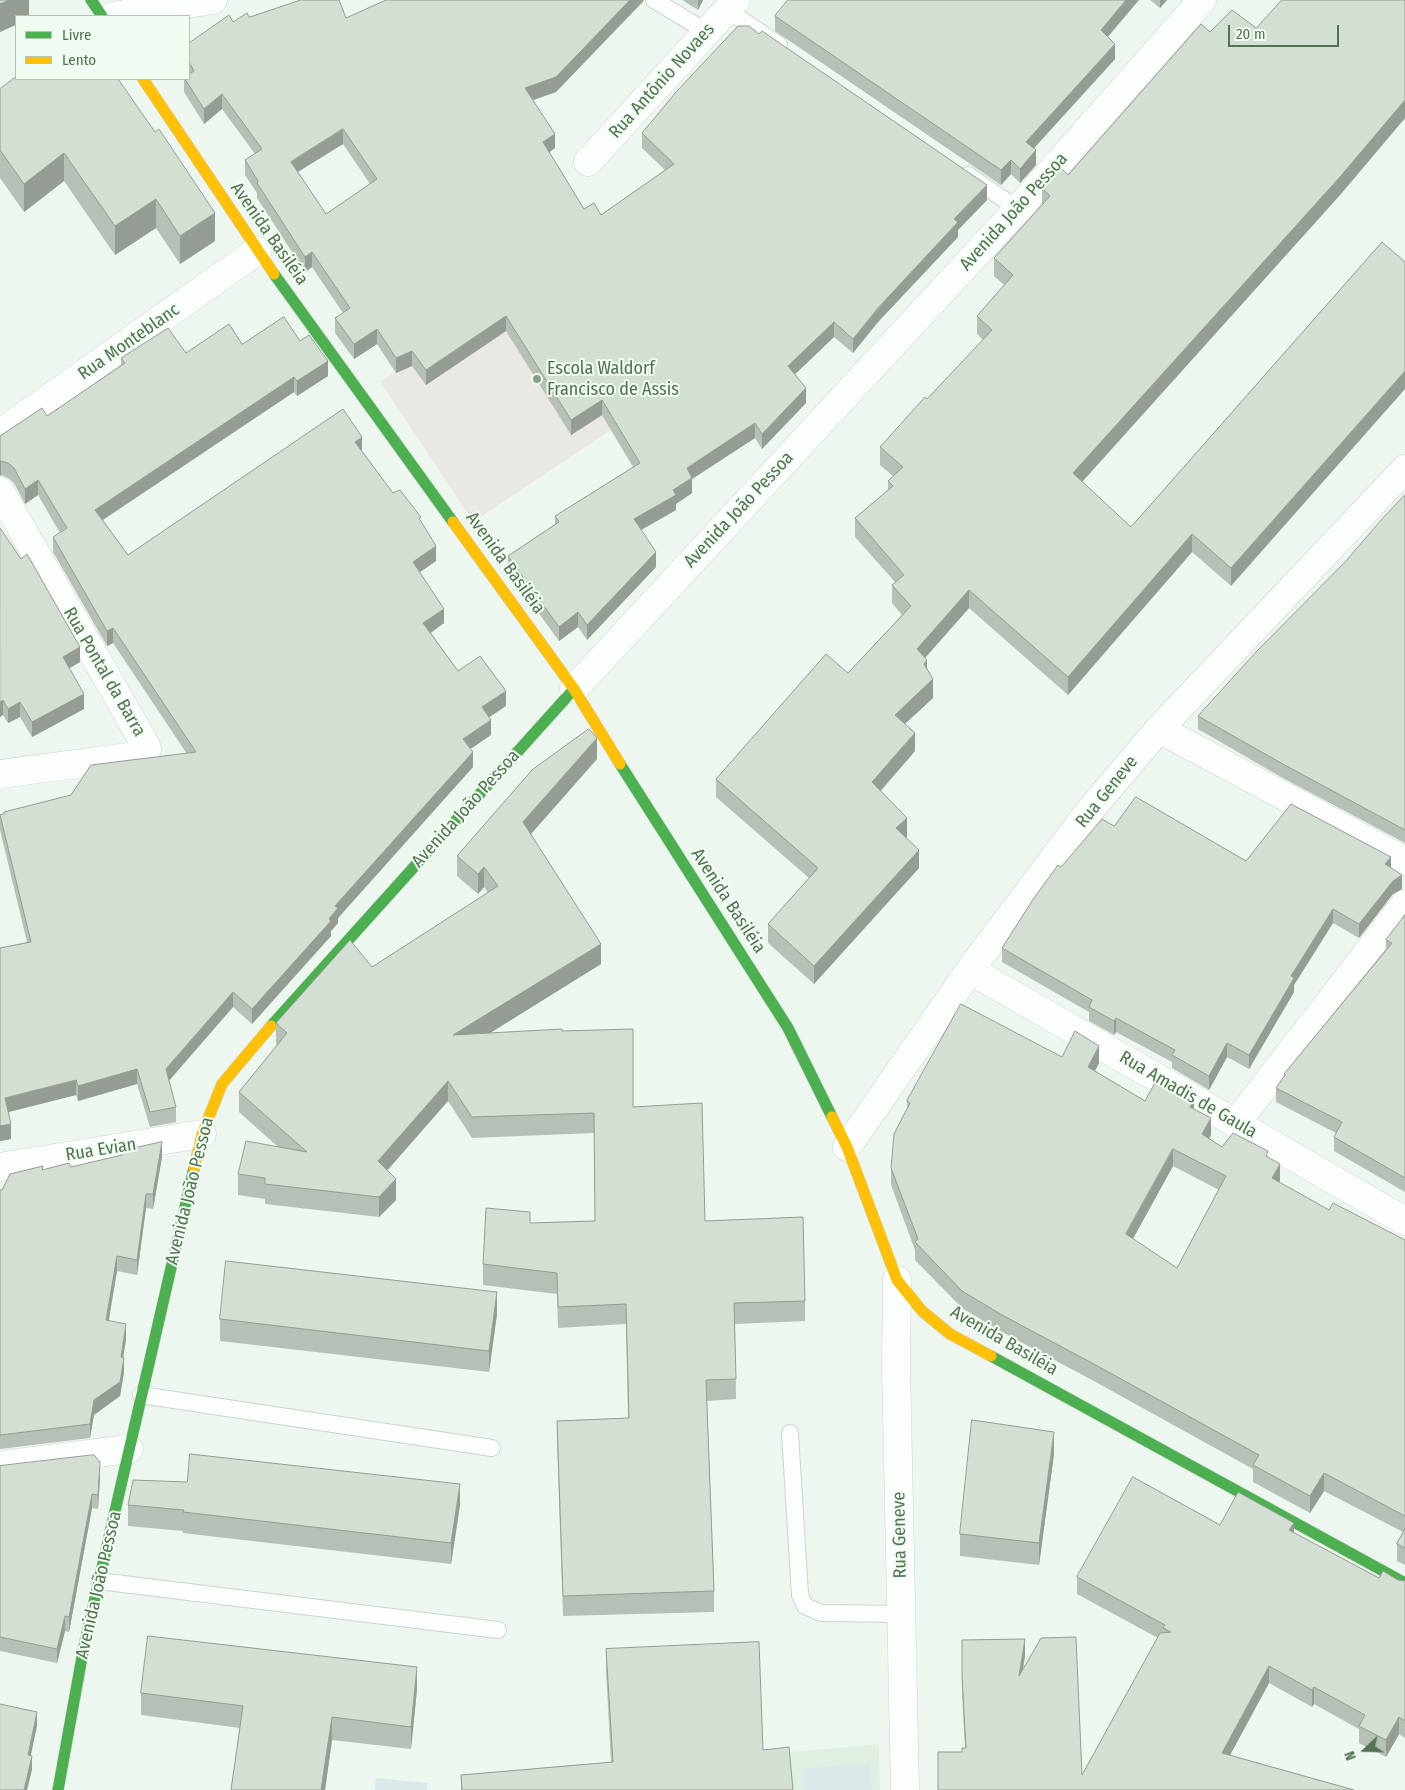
<!DOCTYPE html>
<html>
<head>
<meta charset="utf-8">
<style>
  body { margin:0 }
  #map { position:relative; width:1405px; height:1790px; overflow:hidden; background:#eef6f0; font-family:"Fira Sans Condensed",sans-serif }
  canvas { display:block }
  .legend { position:absolute; left:15px; top:15px; width:175px; height:65px; box-sizing:border-box; background:#f1fdf3; border:1px solid #b1c5b2; margin:0; padding:6px 9px; list-style:none; font-size:15px; color:#527250 }
  .legend li { display:flex; align-items:center; gap:10px; height:25px }
  .legend b { width:25px; border:1px solid #b1c5b2 }
  .north { position:absolute; left:1340px; top:1725px; width:50px; height:50px; -webkit-text-stroke:4px #f1fdf3; paint-order:stroke; rotate:249deg; font-size:14px; font-weight:700; line-height:20px; text-align:center; color:#527250 }
  .north::after { content:''; display:block; margin:auto; width:18px; height:22px; background:#527250; clip-path:polygon(50% 0,100% 100%,50% 72%,0 100%) }
  .scale { position:absolute; left:1228px; top:25px; width:111px; height:22px; box-sizing:border-box; border:2px solid #527250; border-top:0; padding-left:6px; font-size:15px; line-height:18px; white-space:nowrap; color:#527250; -webkit-text-stroke:4px #f1fdf3; paint-order:stroke }
</style>
</head>
<body>
<div id="map">
<canvas width="1405" height="1790"></canvas>
<ul class="legend">
<li><b style="height:6px;background:#4caf50"></b>Livre</li>
<li><b style="height:6px;background:#ffc107"></b>Lento</li>
</ul>
<div class="north">N</div>
<div class="scale">20 m</div>
</div>
<script>
const ctx = document.querySelector('canvas').getContext('2d');
ctx.lineJoin = 'round';
function paint(path, color) { ctx.fillStyle = color; ctx.fill(path, 'evenodd'); }
function trace(path, color, width, dash) { ctx.strokeStyle = color; ctx.lineWidth = width; ctx.lineCap = dash ? 'butt' : 'round'; ctx.setLineDash(dash || []); ctx.stroke(path); }
function write(font, color, halo, rows, align = 'center') {
  ctx.font = font + ' "Fira Sans Condensed",sans-serif'; ctx.lineWidth = 4; ctx.setLineDash([]); ctx.textBaseline = 'middle'; ctx.strokeStyle = halo; ctx.fillStyle = color; for (const [text, x, y, turn = 0] of rows) {
    ctx.save(); ctx.translate(x, y); ctx.rotate((+turn || 0) * Math.PI / 180); ctx.textAlign = isNaN(turn) ? turn : align; if (halo) ctx.strokeText(text, 0, 0); ctx.fillText(text, 0, 0); ctx.restore();
  }
}
paint(new Path2D(`
  M879,1744L880,1790H497L530,1776Z`), '#dfefe2');
paint(new Path2D(`
  M605,237L692,376L473,522L380,382Z`), '#e9e8e2');
paint(new Path2D(`
  M870,1763L872,1790H803L801,1769Z
  M376,1778L428,1783L427,1790H375Z`), '#daeaeb');
const lane = new Path2D(`
  M654,0L707,32
  M727,10L779,45
  M968,175L1018,209
  M141,1395L492,1448
  M790,1433L800,1595L805,1606L821,1613L902,1614
  M99,1581L498,1630`);
const street = new Path2D(`
  M113,16L213,0
  M588,162L736,0
  M0,433L257,251
  M0,491L145,744L147,749L143,755L0,774
  M574,689L1018,209L1202,0
  M1159,729L1405,861
  M970,970L1405,1221
  M1236,1123L1405,904
  M847,1147L970,970L1091,809L1159,729L1405,469
  M0,1167L202,1134
  M897,1280L896,1366L905,1790
  M0,1465L129,1449`);
const fast = new Path2D(`
  M91,0L102,16
  M274,274L453,522
  M620,764L788,1028L832,1117
  M271,1026L574,689
  M991,1356L1405,1583
  M58,1790L84,1646L194,1168`);
const slow = new Path2D(`
  M143,79L274,274
  M453,522L574,689L620,764
  M832,1117L847,1147L897,1280L922,1311L950,1334L991,1356
  M194,1168L202,1134L222,1084L271,1026`);
trace(lane, '#cad5cc', 18);
trace(street, '#cad5cc', 29);
trace(fast, '#c9d4ca', 12);
trace(slow, '#c9d4ca', 12);
trace(lane, '#fcfefd', 16);
trace(street, '#fcfefd', 28);
trace(fast, '#4caf50', 11);
trace(slow, '#ffc107', 11);
paint(new Path2D(`
  M682,0H703L698,10Z
  M1150,0H1167L1160,8Z
  M1405,0V118L1340,195L1082,482L1131,527L1382,242L1231,586L1192,552L1068,695L969,608L925,658L933,698L905,724L915,751L881,791L907,837H906L919,868L814,984L768,943V924L809,878L716,797V779L848,673L902,615L892,603V585L895,582L855,537V518L888,491V481L893,476L880,465V447L927,399L983,340L977,334V316L1004,285L994,276V258L1042,205V188L1068,175L1210,32L1256,28Z
  M644,1L556,92L533,100L555,148L549,152L584,209L601,215L665,170L642,148V133L987,200L958,230V237L878,322L853,353L834,337L795,374L806,403L762,449L755,438L692,479V493L676,504V510L641,530L656,567L587,640L578,627L559,641L508,571V556L555,524V516L633,467L602,415L571,435L506,331L426,385L412,366L396,373L377,344L354,359L335,333V318L343,313L312,267L305,272L257,198V193L245,175V160L255,154L222,109L204,124L184,92V79H189V43L233,22L249,17L346,18ZM343,144L370,184L326,214L298,172Z
  M775,16L1107,37L1115,59L1034,148L1036,165L1020,183L1011,174L1001,185L775,31Z
  M0,89L215,241L180,264L156,228L115,255L64,181L24,212L0,178Z
  M300,341L328,376L297,396L294,392L103,520L128,555L362,451L393,493L421,522L436,561L420,572L444,623L431,633L458,671L506,706L489,717L491,735L470,749L473,767L338,918V923L331,931V936L252,1024L233,1007L169,1081L176,1107V1122L150,1127L137,1084L78,1101L76,1095L8,1112L11,1139L0,1141V948L27,942L0,830V815L4,814V812L71,795L187,754L113,643L107,646L53,552V537L60,533L38,495L25,504L14,483L8,478L1,475L0,436L47,416L121,366V358L186,353L242,344Z
  M1405,495V843L1281,777L1198,729V716L1346,561Z
  M0,528L80,662L69,668L84,709L32,737L20,717L8,723L3,715L0,717Z
  M597,759L531,834L601,964L490,1033L562,1031L633,1107L705,1221L805,1301V1321L735,1324L736,1399L707,1401L714,1591V1612L563,1616L557,1442V1421L628,1418L626,1324L558,1328L557,1294L483,1285V1264L530,1223L595,1221L594,1133L472,1138L448,1101L387,1170L396,1200L379,1217L265,1204V1199L238,1195V1174L277,1146L239,1112V1092L277,1045L276,1044V1023L372,967L488,893L484,887L478,894L457,876V856Z
  M1114,826L1246,861L1391,868L1402,889L1393,894L1359,938L1333,923L1294,985V992L1249,1069L1227,1057L1209,1090L1172,1068V1062L1116,1032L1114,1035L1089,1021V1012L1002,962V948L1061,867Z
  M1405,915V1192L1334,1151V1137L1336,1133L1276,1102V1088L1284,1077V1074L1386,949V940Z
  M1062,1057L1099,1063L1095,1071L1145,1101L1194,1109L1211,1135L1209,1138L1222,1147L1268,1157L1280,1181L1279,1183L1329,1210L1405,1240V1565L1397,1561V1544L1403,1532L1324,1491L1310,1513L1253,1482V1469L1092,1380L1002,1332L962,1308L915,1260V1250L891,1185V1168L907,1109V1101ZM1173,1166L1219,1190L1177,1268L1133,1239Z
  M162,1157L153,1209L146,1208L137,1275L117,1271L109,1320L126,1339L123,1358L124,1372L120,1396L94,1415L90,1438L0,1449V1190H2L43,1170Z
  M497,1314L489,1372L220,1341V1319Z
  M1054,1454L1039,1565L960,1556V1534Z
  M0,1466L100,1477L98,1509L92,1508L69,1632L65,1631L57,1663L0,1651Z
  M128,1505H460L451,1564L183,1533V1531L128,1526Z
  M1220,1525L1294,1533L1379,1578L1398,1580L1405,1581V1738L1399,1734L1386,1757L1359,1743V1729L1314,1704L1312,1707L1269,1683L1230,1755L1354,1790H938L962,1752L965,1748L962,1693V1640L1025,1656L1023,1670L1082,1775L1158,1638L1077,1594V1577Z
  M606,1649L763,1750L793,1790H461V1775L611,1762L606,1671Z
  M417,1689L411,1749L332,1740L325,1790H231L240,1728L141,1715V1693Z`), '#b6c0b6');
paint(new Path2D(`
  M9,0H29V16H16V25L0,32V4Z
  M630,0H644L556,92L525,103V88Z
  M698,0H703L698,10Z
  M1126,0H1139L1101,45V30Z
  M1160,0H1167L1160,8Z
  M1115,44V59L1026,157V142Z
  M222,94V109L204,124V109Z
  M1405,100V118L1340,195L1073,492V473Z
  M343,129V144L291,176V162Z
  M555,134V148L543,157V142Z
  M1036,150V165L1020,183V169Z
  M64,153V181L24,212V184Z
  M1011,160V174L1001,185V170Z
  M987,185V200L958,230V237L878,322L853,353V339L954,219Z
  M156,199V228L115,255V226Z
  M215,213V241L180,264V236Z
  M312,252V267L305,272V257Z
  M506,316V331L426,385V370Z
  M834,322V337L788,381V366Z
  M377,329V344L354,359V344Z
  M412,351V366L396,373V358Z
  M328,361V376L297,396V381Z
  M1405,371V389L1231,586V568Z
  M294,377V392L95,525V510Z
  M806,388V403L762,449V434Z
  M602,400V415L571,435V420Z
  M755,423V438L692,479V493L676,504V510L634,534V519L673,490L687,468Z
  M362,437V452L355,442Z
  M1,460V475L0,476V461Z
  M38,480V495L25,504V489Z
  M1192,534V552L1068,695V677Z
  M436,546V561L413,577V562Z
  M656,552V567L587,640V625Z
  M969,590V608L917,667V649Z
  M444,609V623L423,638V623Z
  M578,612V627L559,641V627Z
  M113,628V643L107,646V631Z
  M80,647V662L63,672V657Z
  M927,660V679L924,664Z
  M933,679V698L895,733V715Z
  M506,691V706L482,722V707Z
  M84,694V709L32,737V722Z
  M3,700V715L0,717V702Z
  M20,702V717L8,723V709Z
  M491,720V735L463,754V739Z
  M915,733V751L872,800V782Z
  M597,738V759L523,843V822Z
  M473,752V767L338,918V923L331,931V936L252,1024V1009L329,919L335,906Z
  M907,818V837L896,846V828Z
  M919,850V868L814,984V966Z
  M1391,857V871L1385,864Z
  M484,867V887L478,894V874Z
  M1402,875V889L1393,894L1359,938V924L1393,881Z
  M1333,909V923L1294,985V992L1249,1069V1055L1291,976Z
  M601,944V964L453,1056V1035Z
  M233,992V1007L166,1084V1069Z
  M1116,1018V1032L1114,1035V1021Z
  M1227,1043V1057L1209,1090V1076Z
  M1099,1046V1063L1088,1084V1067Z
  M137,1069V1084L78,1101V1086Z
  M76,1080V1095L5,1113V1098Z
  M448,1081V1101L378,1181V1161Z
  M1194,1100V1117L1190,1107Z
  M1211,1118V1135L1202,1151V1134Z
  M11,1124V1139L0,1141V1126Z
  M162,1142V1157L153,1209V1194Z
  M1173,1149V1166L1126,1251V1234Z
  M1280,1164V1181L1272,1196V1178Z
  M396,1179V1200L379,1217V1197Z
  M146,1194V1208L137,1275V1260Z
  M117,1256V1271L106,1335V1320Z
  M497,1292V1314L489,1372V1351Z
  M126,1324V1339L121,1372V1357Z
  M124,1358V1372L120,1396L94,1415L90,1438V1424L94,1400Z
  M1054,1432V1454L1039,1565V1543Z
  M100,1462V1477L98,1509V1495Z
  M1324,1473V1491L1310,1513V1496Z
  M460,1484V1505L451,1564V1543Z
  M92,1494V1508L69,1632V1617Z
  M1294,1523V1540L1289,1530Z
  M65,1616V1631L57,1663V1649Z
  M1025,1639V1656L1019,1693V1676Z
  M1269,1666V1683L1222,1770V1753Z
  M417,1667V1689L411,1749V1727Z
  M1314,1687V1704L1312,1707V1690Z
  M37,1712V1726L28,1769V1755Z
  M332,1717V1740L325,1790H321Z
  M1399,1717V1734L1386,1757V1740Z
  M32,1756V1770L27,1790H24Z`), '#949c94');
const building = new Path2D(`
  M0,0H9L0,4Z
  M301,0H339L346,18L386,0H630L556,77L525,88L555,134L543,142L584,209L594,203L601,215L674,164L642,133L677,91L738,26H749L759,34L762,31L987,185L954,219L958,222L878,308L853,339L834,322L788,366L806,388L762,434L755,423L687,468L692,478L673,490L676,495L634,519L656,552L587,625L578,612L559,627L508,556L559,522L555,516L640,463L602,400L571,420L506,316L426,370L412,351L396,358L377,329L354,344L335,318L350,308L312,252L305,257L257,183L258,181L245,160L262,149L222,94L204,109L185,79H189V74L194,71L189,62V43L229,15L233,22L247,13L249,17ZM343,129L377,179L326,214L291,162Z
  M788,0H1126L1101,30L1115,44L1026,142L1036,150L1020,169L1011,160L1001,170L775,16Z
  M1282,0H1405V100L1340,177L1073,473L1131,527L1382,242L1405,262V371L1231,568L1192,534L1068,677L969,590L917,649L927,660L924,664L933,679L895,715L915,733L872,782L907,818L896,828L919,850L814,966L768,924L818,868L716,779L826,654L848,673L911,606L892,585L904,575L855,518L893,486L888,481L903,467L880,447L925,397L927,399L992,330L977,316L1013,275L994,258L1050,196L1042,188L1060,167L1068,175L1201,24L1210,32L1232,10L1256,28Z
  M16,77V79H118L155,132L159,129L215,213L180,236L156,199L115,226L64,153L24,184L0,150V89Z
  M284,317L300,341L309,335L328,361L297,381L294,377L95,510L128,555L343,409L362,437L355,442L393,493L400,490L421,517L419,518L436,546L413,562L444,609L423,623L458,671L480,656L506,691L482,707L491,720L463,739L473,752L335,906L338,908L329,919L331,921L252,1009L233,992L166,1069L176,1107L150,1112L137,1069L78,1086L76,1080L5,1098L11,1124L0,1126V948L31,942L0,815L4,814V812L71,795L91,765L196,752L113,628L107,631L53,537L67,528L38,480L25,489L14,468L8,463L0,461V436L42,408L47,416L125,363L121,358L168,328L186,353L229,324L242,344Z
  M1405,495V830L1281,763L1198,716L1256,652L1346,561L1382,519Z
  M0,528L21,559L27,554L80,647L63,657L84,694L32,722L20,702L8,709L3,700L0,702Z
  M589,729L597,738L523,822L601,944L453,1035L562,1029V1031L633,1029V1107L702,1103L705,1221L803,1217L805,1301L734,1303L736,1379L706,1380L714,1591L563,1596L557,1421L629,1418L626,1304L558,1307L557,1273L483,1264L486,1208L530,1212V1223L595,1221L594,1113L472,1117L448,1081L378,1161L396,1179L379,1197L265,1184V1178L238,1174L246,1141L307,1152L239,1092L287,1033L276,1023L350,940L372,967L498,886L484,867L478,874L457,856L532,770Z
  M1136,797L1246,861L1291,804L1391,857L1385,864L1402,875L1393,881L1359,924L1333,909L1291,976L1294,978L1249,1055L1227,1043L1209,1076L1172,1055L1175,1050L1116,1018L1114,1021L1089,1007L1092,1000L1002,948L1034,898L1058,865L1061,867L1102,819L1114,826Z
  M1405,915V1178L1334,1137L1342,1122L1276,1088L1285,1075L1284,1074L1392,943L1386,940Z
  M961,1004L1062,1057L1075,1031L1099,1046L1088,1067L1145,1101L1157,1079L1194,1100L1190,1107L1211,1118L1202,1134L1222,1147L1233,1133L1268,1151L1266,1156L1280,1164L1272,1178L1329,1210L1333,1203L1405,1240V1516L1324,1473L1310,1496L1253,1465L1259,1455L1092,1363L1002,1315L962,1291L915,1242L918,1239L891,1168L894,1134L910,1103L907,1101ZM1173,1149L1226,1176L1177,1268L1126,1234Z
  M162,1142L153,1194H146L137,1260L117,1256L106,1320L126,1324L121,1357L124,1358L120,1382L94,1400L90,1424L0,1435V1190H2L10,1174L43,1166L42,1170L69,1163L71,1167L122,1155V1151Z
  M226,1261L497,1292L489,1351L220,1319Z
  M972,1420L1054,1432L1039,1543L960,1534Z
  M190,1454L460,1484L451,1543L183,1512L184,1510L128,1505L133,1480L187,1482Z
  M94,1455L100,1462L98,1495L92,1494L69,1617L65,1616L57,1649L0,1637V1466Z
  M1133,1477L1220,1525L1238,1492L1294,1523L1289,1530L1379,1578L1383,1571L1398,1580L1405,1581V1721L1399,1717L1386,1740L1359,1726L1365,1715L1314,1687L1312,1690L1269,1666L1222,1753L1354,1790H938V1752H962V1748H966L962,1676V1640L1025,1639L1019,1676L1041,1638L1076,1637L1082,1775L1160,1633L1171,1632L1163,1628L1165,1625L1077,1577Z
  M1405,1529V1548L1397,1544Z
  M148,1636L417,1667L411,1727L332,1717L321,1790H231L243,1706L141,1693Z
  M759,1642L763,1750L789,1747L793,1790H462L461,1775L613,1762L606,1649Z
  M0,1704L37,1712L28,1755L32,1756L24,1790H0Z`);
paint(building, '#d4dfd4');
trace(building, '#949c94', 1);
for (const [x, y, r, color] of [
  [537,379,5,"#89a088"]
]) { const dot = new Path2D(); dot.arc(x, y, r, 0, 2 * Math.PI); ctx.fillStyle = color; ctx.fill(dot); trace(dot, '#f1fdf3', 2); }
write('18px', '#527250', '#f1fdf3', [
  ["Rua Antônio Novaes",662,81,-48],
  ["Avenida João Pessoa",1014,212,-48],
  ["Avenida Basiléia",269,234,55],
  ["Rua Monteblanc",129,342,-35],
  ["Avenida João Pessoa",739,510,-47],
  ["Avenida Basiléia",505,563,54],
  ["Rua Pontal da Barra",104,672,60],
  ["Rua Geneve",1107,792,-51],
  ["Avenida João Pessoa",466,809,-48],
  ["Avenida Basiléia",728,901,57],
  ["Rua Amadis de Gaula",1188,1095,30],
  ["Rua Evian",101,1150,-9],
  ["Avenida João Pessoa",190,1191,-76],
  ["Avenida Basiléia",1004,1341,30],
  ["Rua Geneve",900,1535,-91],
  ["Avenida João Pessoa",99,1585,-77]
]);
write('18px', '#527250', '#f1fdf3', [
  ["Escola Waldorf",547,369],
  ["Francisco de Assis",547,390]
], 'left');
</script>
</body>
</html>
